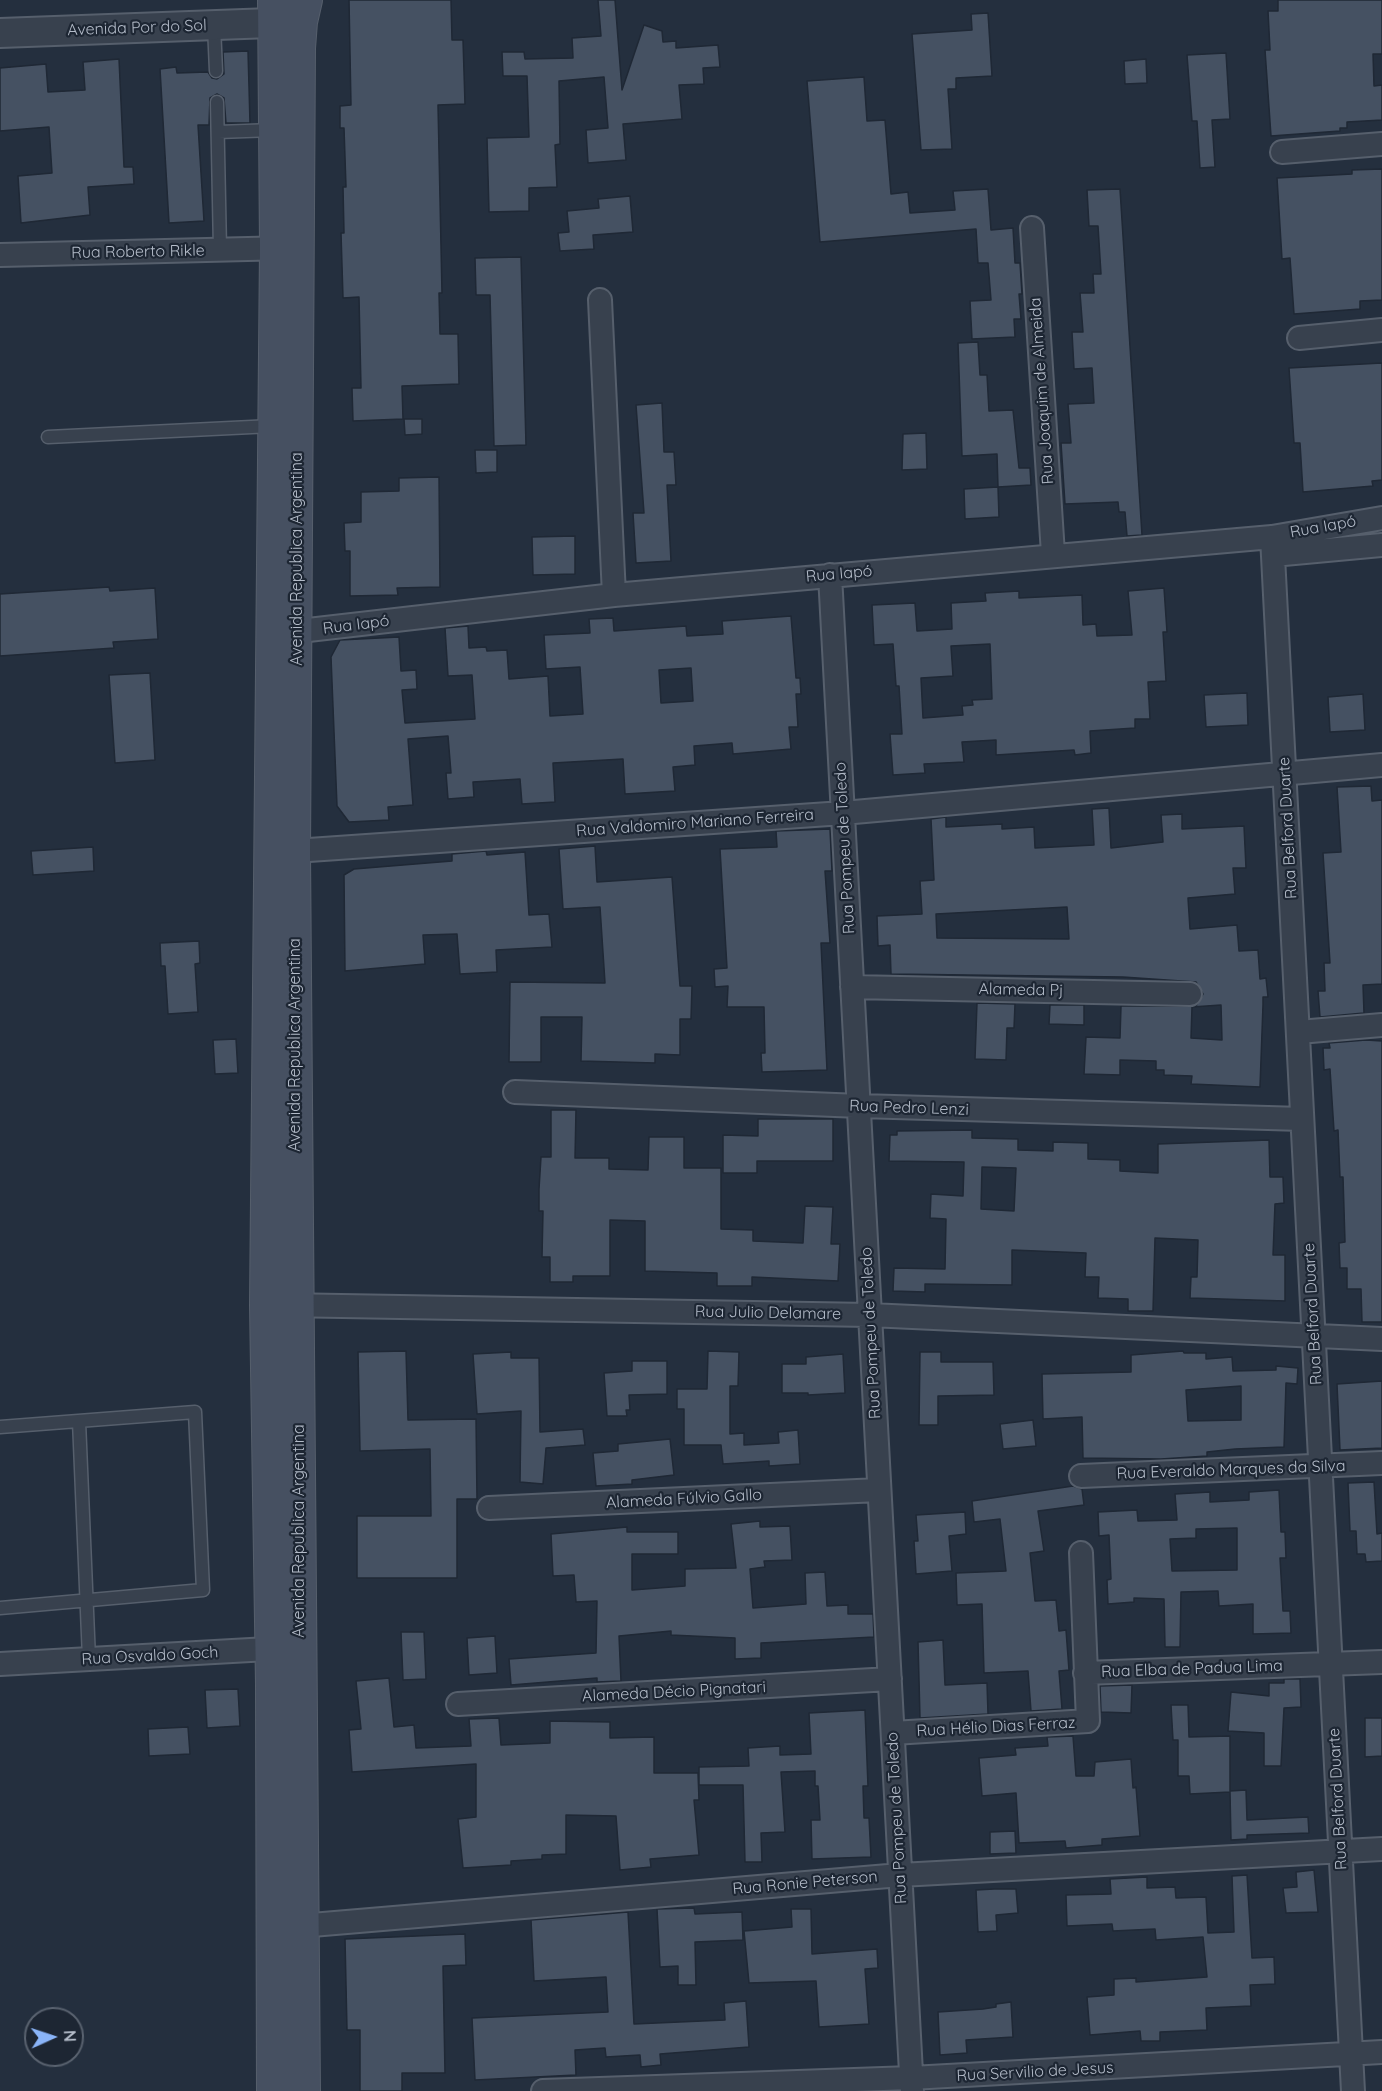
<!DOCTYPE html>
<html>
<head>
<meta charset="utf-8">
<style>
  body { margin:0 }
  #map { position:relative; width:1382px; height:2091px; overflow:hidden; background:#242f3e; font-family:Quicksand,sans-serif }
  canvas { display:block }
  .north { position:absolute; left:24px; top:2007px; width:60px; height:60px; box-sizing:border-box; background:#1d2633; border:2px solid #59626f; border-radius:50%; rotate:87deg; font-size:16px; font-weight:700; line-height:24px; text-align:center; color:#b4bcc9 }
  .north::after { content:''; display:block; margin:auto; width:21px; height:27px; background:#8ab4f8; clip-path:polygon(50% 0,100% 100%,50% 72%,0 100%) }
</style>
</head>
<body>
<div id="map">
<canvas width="1382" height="2091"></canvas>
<div class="north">N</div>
</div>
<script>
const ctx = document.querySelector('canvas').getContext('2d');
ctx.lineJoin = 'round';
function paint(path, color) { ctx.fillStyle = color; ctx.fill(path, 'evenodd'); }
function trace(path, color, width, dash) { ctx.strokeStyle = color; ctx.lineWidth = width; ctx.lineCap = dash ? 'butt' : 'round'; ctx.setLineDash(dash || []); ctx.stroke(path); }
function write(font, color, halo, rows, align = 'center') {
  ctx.font = font + ' Quicksand,sans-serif'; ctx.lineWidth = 4.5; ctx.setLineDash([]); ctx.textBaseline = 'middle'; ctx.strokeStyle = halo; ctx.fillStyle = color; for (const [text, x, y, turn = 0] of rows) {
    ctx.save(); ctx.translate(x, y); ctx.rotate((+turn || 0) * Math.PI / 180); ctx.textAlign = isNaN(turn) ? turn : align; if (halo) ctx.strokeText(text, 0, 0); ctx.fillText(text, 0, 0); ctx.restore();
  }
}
const building = new Path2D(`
  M349,0H451L452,40H463L465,104L438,105L442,293H439L440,334H458L459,384L402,386L403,419L353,421L352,388H361L359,297L343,298L341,233H344L343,187H346L344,128H340V106L351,105Z
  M598,0H615L622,90L644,25L662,31L663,42L676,41V48L718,45L720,67L703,68L704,84L679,85L682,119L623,124L626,160L588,163L586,130L608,128L604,77L559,81L560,144L555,145L557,187L529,188V211L489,212L487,138L529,137L527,76H503L502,52H524L525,59L573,58L572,38L601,36Z
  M1278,0H1382V54H1373L1374,86L1382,85V120L1347,122V128H1340V131L1271,136L1265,50H1270L1268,11H1278Z
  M988,13L992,76L956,78V89H948L952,149L921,150L912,34L972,30L971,14Z
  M248,51L250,123H226L224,98L217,94L210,98L209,125H198L204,221L169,223L160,69L176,67L177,73L208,72L212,78L217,79L224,74L223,52Z
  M1226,53L1230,119L1212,120L1215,167L1200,168L1197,121H1192L1187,55Z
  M119,59L124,167H133L134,184L88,187L90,215L21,223L18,176L52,173L49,127L0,131V68L46,64L48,92L85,90L83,62Z
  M1146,59L1147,83L1125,84L1124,61Z
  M864,77L867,121L885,120L891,194L908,192L910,213L955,210L953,191L988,189L991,230L1013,228L1015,263H1020L1022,294H1019L1021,319H1014L1015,337L972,339L970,301L991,300L988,263H978L976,229L820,242L807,81Z
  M1382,169V300L1360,301V309L1294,314L1290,258L1282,259L1277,178L1352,174V170Z
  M1120,189L1142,535L1127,536L1125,512H1119L1118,502L1065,504L1061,443H1071L1068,404L1094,403L1092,368L1074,369L1072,332H1083L1080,293H1094L1093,274H1101L1098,226H1089L1087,190Z
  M630,196L633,232L593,235L594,249L560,251L558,233L569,232L567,211L599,208L598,199Z
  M521,257L526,445L494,446L490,295H476L475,258Z
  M978,342L980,375H987L989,411L1013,410L1019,468H1030L1031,485L998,487L997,454L962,456L958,343Z
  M1382,363V480L1372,481L1373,486L1303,492L1300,443H1294L1289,368Z
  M662,403L664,452H674L676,485H667L671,561L636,563L633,513H644L636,405Z
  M404,419H422V434L405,435Z
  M926,433L927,469L902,470L903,434Z
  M475,450H497V472L476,473Z
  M439,477L440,587L397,588L398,595L350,596V551H345L344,523L361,522V492L399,491V478Z
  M998,487L999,517L965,519L964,489Z
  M575,536V574L533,575L532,537Z
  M109,587L110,591L155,588L158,639L113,642L114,648L0,656V594Z
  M1164,588L1167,632H1163L1166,681L1148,682L1150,719H1135V728L1090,731L1091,753L1075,755L1074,750L996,755V740L962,742L964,762L924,764L925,773L893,775L890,734H902L899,686H896L893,644L874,645L872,605L915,603L917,631L952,629L951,603L986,601L985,593L1019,591V598L1082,595L1083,625L1096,624L1097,636L1132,635L1128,591ZM990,644L992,699L972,700L973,705L962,706L963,715L923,718L921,678L953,676L951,646Z
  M791,616L796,678H800L801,694H796L798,727H789L791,749L733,754L732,743L694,746L695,765L673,767L675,791L625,794L623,759L553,763L555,802L522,804L520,779L473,782L474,797L448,799L446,773H451L448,736L408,739L413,805L388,807L389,820L349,822L337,806L331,657L340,640L399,637L401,671L416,670L417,689L402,690L405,723L475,719L472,675L448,676L445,628L468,626L469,648L486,647L487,651L507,650L509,679L548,676L550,716L583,714L580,667L546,669L544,635L590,633L589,619L613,618L614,631L686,626L687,636L723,634L722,621ZM691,668L693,701L661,703L659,670Z
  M150,673L155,760L115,763L109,675Z
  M1247,693L1248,725L1206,727L1204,695Z
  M1363,694L1365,730L1330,732L1328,697Z
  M1371,786L1372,801L1382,800V984L1363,985L1364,1013L1320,1017L1318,991H1325L1324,963H1330L1323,853L1341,852L1337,787Z
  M1109,808L1111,848L1163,842L1161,815L1182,814V829L1244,826L1246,868H1233L1235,894L1188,898L1190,929L1237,925L1239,951L1258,950L1260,979L1266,978L1268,997H1263V1005L1260,1087L1191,1084L1192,1076L1164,1075V1070H1156V1061L1120,1060V1075L1084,1074L1086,1037L1120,1038L1121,1006H1196L1203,994L1196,982L1123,977L891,974L890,945L878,946L877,916L922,914L920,881L934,880L931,819L946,817V827L1002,824V829L1034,827L1035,848L1094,845L1092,809ZM1067,907L1069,939L937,938L936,914ZM1221,1005L1222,1040L1191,1038L1192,1007Z
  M830,829L832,871H825L830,943H821L827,1070L762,1072L761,1053H765L764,1007H727L728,986L715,987L714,969L727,968L720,849L777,847L776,831Z
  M595,846L597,882L672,877L680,986H692L691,1019H680V1055L655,1054V1063L581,1061L582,1017H541V1062H509L510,982L605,983L600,907L563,909L559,849Z
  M93,847L94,871L33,875L31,851Z
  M486,851L487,855L525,852L529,915L549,914L552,947L496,950L497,972L460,974L457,934L423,935L425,964L345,971L344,875L354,869L452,861V854Z
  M199,941L200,963L195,964L198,1012L168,1014L165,966H161L160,943Z
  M977,1003L1015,1004L1014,1028H1007L1006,1060L975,1059Z
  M1050,1005H1084V1025L1049,1024Z
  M236,1039L238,1073L215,1074L213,1040Z
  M1366,1040L1382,1041V1322H1362L1361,1289H1347V1268H1340L1339,1243L1345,1242L1343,1177H1340L1338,1130L1334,1131L1330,1069L1324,1070L1323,1048H1330L1329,1043Z
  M551,1110H576L575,1158H609V1169L648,1170L649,1137H684V1168H721V1229L753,1230V1241L803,1243L805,1206L833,1207L831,1244H840L838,1281L752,1277V1286H717V1273L645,1271V1221L610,1220V1276H573V1282H550V1257H542L543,1211H539V1189L541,1157H551Z
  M758,1119H833V1161H757V1173H723V1135L758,1136Z
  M972,1130V1138L1018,1139V1150L1053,1151V1142L1088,1143V1159L1120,1160V1171L1158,1173V1144L1269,1140L1270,1177H1283L1284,1203L1275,1204L1273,1255H1285V1301L1190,1298L1191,1277H1197L1198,1240L1155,1238L1153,1311H1128V1299L1098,1298L1099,1277H1085L1086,1253L1012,1250V1285L925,1284V1292L893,1291L894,1268L945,1269L946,1219L930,1218L931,1194L963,1196L964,1162L889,1161L890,1135H897V1131ZM982,1167L1016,1168L1014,1211L981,1209Z
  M406,1351L408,1420L476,1419L477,1499H457V1578H357V1516H431L430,1449L360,1451L358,1352Z
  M708,1351L739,1352L738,1386H730V1434L744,1433V1445L779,1443L778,1432L798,1430L800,1464L769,1466V1461L723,1464L721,1445H684V1409H677V1389H707Z
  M1183,1351L1184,1353H1206V1359L1232,1357L1233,1371L1276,1370V1366L1298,1368L1297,1384L1286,1383L1284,1447L1235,1449L1207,1452V1456L1161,1459L1083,1458L1082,1417L1043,1419L1042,1374L1131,1372V1355ZM1241,1386V1420L1188,1421L1186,1390Z
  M511,1352V1358H539L540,1432L583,1429L585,1445L546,1448L543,1484L520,1482L521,1411L477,1414L473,1354Z
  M920,1352H941V1362H993L994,1395L938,1396V1425H919Z
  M843,1354L845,1393L808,1395V1393H782V1364H806V1357Z
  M632,1361H667V1394L629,1395L630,1410H626L627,1416H607L604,1373L632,1371Z
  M1382,1381V1448L1340,1450L1337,1384Z
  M1033,1420L1036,1446L1003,1449L1000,1424Z
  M670,1439L674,1475L632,1480V1484L596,1486L593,1453L618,1451V1444Z
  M1374,1482L1377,1534L1382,1533V1561L1366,1562L1365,1554H1357L1356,1531H1350L1348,1483Z
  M1073,1486L1082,1489L1084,1505L1038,1511L1044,1551L1030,1553L1035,1601L1056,1600L1059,1631L1066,1630L1069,1670L1059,1671L1062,1709L1031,1711L1028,1671L984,1673L982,1604L957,1605L956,1573L1006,1571L1000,1519L974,1522L972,1501Z
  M1279,1490L1281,1532H1285L1286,1558H1280L1283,1611H1290L1291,1633L1253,1634V1604L1219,1606L1218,1591L1181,1592L1180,1647H1165L1164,1599L1134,1598V1602L1108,1604L1107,1580L1111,1579L1109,1535L1099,1536L1098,1512L1137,1510L1138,1521L1177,1520L1175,1494L1210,1492V1502L1249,1500V1492ZM1237,1528V1570L1172,1571L1170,1539L1196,1538V1529Z
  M965,1512L966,1534L949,1536L952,1571L916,1574L914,1541H918L916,1515Z
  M760,1521V1527L790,1526L792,1560L764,1561L765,1567L750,1569L753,1608L806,1604L805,1573L825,1572L827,1606L848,1605V1614H873L874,1637L761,1643V1658L735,1659V1638L671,1635V1631L619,1636L621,1681L597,1682V1678L511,1685L509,1659L596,1653L597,1601L576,1602L574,1575L553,1576L551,1534L627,1527V1532H678V1554H632V1590L685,1586V1569L736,1568L731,1524Z
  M401,1632H424L426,1679L403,1680Z
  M495,1636L497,1673L469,1675L467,1638Z
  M943,1640L945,1685L987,1683L988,1714L920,1718L918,1642Z
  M389,1678L394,1727L414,1725L416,1748L471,1746L469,1719L499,1718L501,1745L550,1743V1721L610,1722V1738L654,1737V1773H698L699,1800H694L699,1855L650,1859L651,1867L620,1870L616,1816L566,1815V1854L542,1855V1859L511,1861V1865L463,1868L458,1819L476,1817V1764L352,1772L349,1730L361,1729L356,1681Z
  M1284,1679H1300L1301,1707L1284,1708L1281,1766H1264V1733L1228,1731L1231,1692L1269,1696V1683H1284Z
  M1132,1685L1131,1713L1101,1712L1100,1686Z
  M238,1689L240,1726L207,1728L205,1690Z
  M1171,1705H1188L1189,1737L1230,1736V1791L1246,1790L1247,1820L1308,1817L1309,1833L1247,1835V1839L1231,1840L1230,1792L1190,1794L1189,1776H1178V1740H1173Z
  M865,1710L868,1786H863L864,1818H869L871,1857L812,1859L811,1820H820L818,1786H815V1771L781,1772L785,1832L761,1833L762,1862H745L743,1785H699V1767L749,1766L748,1748L780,1746V1755L811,1754L809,1713Z
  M1365,1718H1382V1756L1365,1757Z
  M188,1727L190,1754L149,1756L148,1729Z
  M1073,1736L1076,1776H1094L1095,1762L1131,1759L1133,1788L1136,1787L1140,1836L1102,1839V1845L1066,1848L1065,1841L1019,1843L1016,1793L982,1796L979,1758L1016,1755L1015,1748L1048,1746L1047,1737Z
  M1015,1831L1016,1853L990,1854V1832Z
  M1314,1870L1318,1912L1286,1913L1283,1888L1297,1887L1296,1872Z
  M1247,1875L1252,1958L1274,1957L1275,1984L1250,1985L1251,2006L1206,2008L1207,2030L1160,2032V2041H1141L1140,2031L1090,2035L1087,1997L1114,1995V1979L1136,1978V1982L1207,1977L1203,1937L1156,1940L1155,1929L1113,1931L1112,1924L1067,1926L1066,1895L1111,1894L1110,1879L1147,1877V1888L1175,1887L1176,1898L1206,1897L1208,1933L1234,1932L1232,1876Z
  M994,1889H1016L1018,1913L996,1915L997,1931L978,1932L976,1890Z
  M694,1908L695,1914L742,1912L743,1940L695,1942L696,1985H678V1966L660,1967L657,1909Z
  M791,1909H811L812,1954L877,1949L878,1968L865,1969L869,2024L819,2027L816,1981L749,1983L744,1931L792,1927Z
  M628,1912L634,2024L725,2020L724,2003L746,2001L749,2047L660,2054L661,2065L641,2067L640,2055L606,2057L605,2048L575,2050L576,2075L475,2080L472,2018L608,2012L606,1977L534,1981L531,1920Z
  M465,1934L466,1965L443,1966L445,2073H402V2091H360V2030H347L345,1939Z
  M1011,2002L1013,2037L966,2040L967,2053L940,2055L938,2012L983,2009L996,2007V2004Z`);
paint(building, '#455162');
trace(building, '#1f2835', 1.5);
const service = new Path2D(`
  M214,26L216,71
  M217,102L220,250
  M218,132L273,130
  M48,437L272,426
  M79,1421L89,1659
  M0,1427L195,1412L203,1590L0,1608`);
const minor = new Path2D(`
  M1282,152L1382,144
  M1032,228L1053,554
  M0,255L289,248
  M600,300L614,595
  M1299,338L1382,330
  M1272,537L1353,2091
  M1273,555L1382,545
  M830,575L912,2091
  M282,633L614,595L1272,537L1382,518
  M280,852L843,813L1382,765
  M852,987L1190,994
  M1299,1032L1382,1025
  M515,1092L860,1106L1302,1119
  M283,1305L870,1315L1382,1339
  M1081,1476L1382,1463
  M489,1508L879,1490
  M0,1664L286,1648
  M1085,1673L1382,1662
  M458,1704L890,1679
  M893,1733L1088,1721L1081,1553
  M288,1927L900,1875L1382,1849
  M543,2091L911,2078L1382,2052`);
const tertiary = new Path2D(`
  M0,33L298,22`);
const secondary = new Path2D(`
  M273,2091L272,1685L266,1305L276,248L274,0
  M304,2091L294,852L299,48L301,22L306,0`);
trace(service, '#565f6c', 15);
trace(minor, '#565f6c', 26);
trace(tertiary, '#565f6c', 32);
trace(secondary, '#565f6c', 34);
trace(service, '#38414e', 12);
trace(minor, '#38414e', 22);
trace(tertiary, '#38414e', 28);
trace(secondary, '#465061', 32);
write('16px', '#b4bcc9', '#1d2633', [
  ["Avenida Por do Sol",137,28,-2],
  ["Rua Roberto Rikle",138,252,-1],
  ["Rua Joaquim de Almeida",1042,391,-94],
  ["Rua Iapó",1323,527,-10],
  ["Avenida Republica Argentina",297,559,-90],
  ["Rua Iapó",839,574,-5],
  ["Rua Iapó",356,625,-7],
  ["Rua Valdomiro Mariano Ferreira",695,823,-4],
  ["Rua Belford Duarte",1288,828,-93],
  ["Rua Pompeu de Toledo",845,848,-93],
  ["Alameda Pj",1021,990,1],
  ["Avenida Republica Argentina",295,1045,-90],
  ["Rua Pedro Lenzi",909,1108,2],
  ["Rua Julio Delamare",768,1313,1],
  ["Rua Belford Duarte",1313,1314,-93],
  ["Rua Pompeu de Toledo",871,1333,-93],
  ["Rua Everaldo Marques da Silva",1231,1470,-2],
  ["Alameda Fúlvio Gallo",684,1499,-3],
  ["Avenida Republica Argentina",299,1531,-90],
  ["Rua Osvaldo Goch",150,1656,-3],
  ["Rua Elba de Padua Lima",1192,1669,-2],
  ["Alameda Décio Pignatari",674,1692,-3],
  ["Rua Hélio Dias Ferraz",996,1727,-3],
  ["Rua Belford Duarte",1338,1799,-93],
  ["Rua Pompeu de Toledo",897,1818,-93],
  ["Rua Ronie Peterson",805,1883,-5],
  ["Rua Servilio de Jesus",1035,2072,-3]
]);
</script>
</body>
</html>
